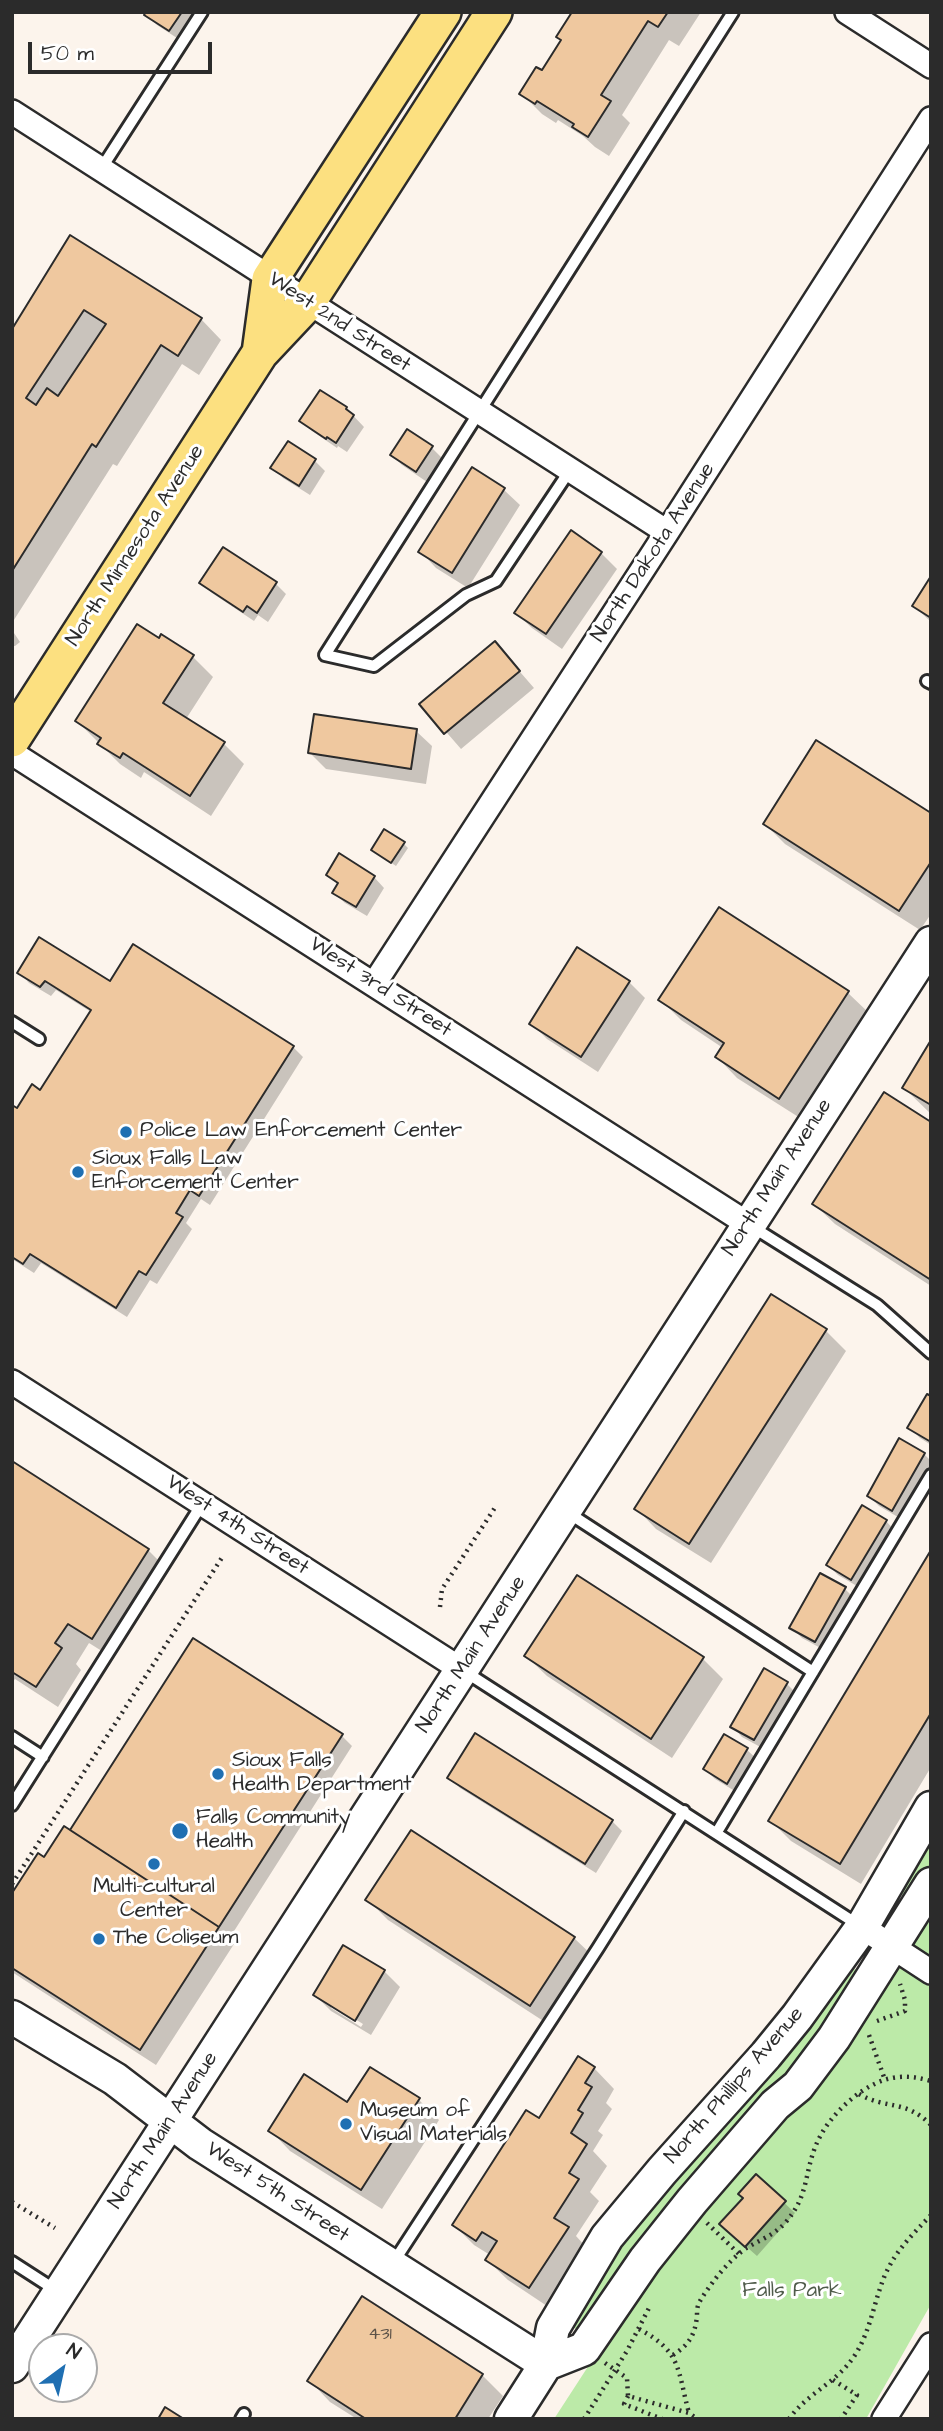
<!DOCTYPE html>
<html>
<head>
<meta charset="utf-8">
<style>
  body { margin:0 }
  #map { position:relative; width:943px; height:2431px; overflow:hidden; background:#fcf4ec; font-family:"Architects Daughter",sans-serif }
  canvas { display:block }
  .frame { position:absolute; inset:0; border:14px solid #2b2b2b; pointer-events:none }
  .north { position:absolute; left:28px; top:2333px; width:70px; height:70px; box-sizing:border-box; background:#fff; border:2px solid #aaa; border-radius:50%; rotate:33deg; font-size:19px; font-weight:700; line-height:28px; text-align:center; color:#2b2b2b }
  .north::after { content:''; display:block; margin:auto; width:24px; height:32px; background:#1f6fb2; clip-path:polygon(50% 0,100% 100%,50% 72%,0 100%) }
  .scale { position:absolute; left:28px; top:42px; width:184px; height:32px; box-sizing:border-box; border:4px solid #2b2b2b; border-top:0; padding-left:9px; font-size:21px; line-height:24px; white-space:nowrap; color:#2b2b2b; -webkit-text-stroke:5px #fff; paint-order:stroke }
</style>
</head>
<body>
<div id="map">
<canvas width="943" height="2431"></canvas>
<div class="frame"></div>
<div class="north">N</div>
<div class="scale">50 m</div>
</div>
<script>
const ctx = document.querySelector('canvas').getContext('2d');
ctx.lineJoin = 'round';
function paint(path, color) { ctx.fillStyle = color; ctx.fill(path, 'evenodd'); }
function trace(path, color, width, dash) { ctx.strokeStyle = color; ctx.lineWidth = width; ctx.lineCap = dash ? 'butt' : 'round'; ctx.setLineDash(dash || []); ctx.stroke(path); }
function write(font, color, halo, rows, align = 'center') {
  ctx.font = font + ' "Architects Daughter",sans-serif'; ctx.lineWidth = 6; ctx.setLineDash([]); ctx.textBaseline = 'middle'; ctx.strokeStyle = halo; ctx.fillStyle = color; for (const [text, x, y, turn = 0] of rows) {
    ctx.save(); ctx.translate(x, y); ctx.rotate((+turn || 0) * Math.PI / 180); ctx.textAlign = isNaN(turn) ? turn : align; if (halo) ctx.strokeText(text, 0, 0); ctx.fillText(text, 0, 0); ctx.restore();
  }
}
paint(new Path2D(`
  M931,1831V1866L909,1898L903,1896L898,1888Z
  M931,1905V2304L866,2419H554L650,2271Z
  M857,1969L859,1972L836,2014L580,2332L573,2327L572,2322L616,2252L636,2225L848,1970Z`), '#bceaa8');
paint(new Path2D(`
  M148,12H190L195,18L180,40L157,25L146,14Z
  M574,12H701L679,46L669,40L622,115L630,123L609,156L595,147L583,136L558,120L556,123L542,114L521,93L543,73L562,41L558,37Z
  M71,237L201,319L221,340L199,375L182,364L117,466L113,464L12,623V332Z
  M346,408L364,427L347,452L338,446L337,448L312,431L301,421Z
  M407,432L432,448L442,458L427,482L402,465L392,455Z
  M315,461L325,471L310,495L283,478L273,467Z
  M473,470L504,490L520,505L468,588L436,568L421,552Z
  M571,533L601,553L617,569L562,649L532,628L516,613Z
  M931,579V622L914,606Z
  M201,583L276,584L286,594L268,622L258,615L254,621L212,593Z
  M12,630L20,642L15,646H12Z
  M159,640L192,656L213,677L186,719L224,744L244,764L211,816L144,772L141,778L120,764L77,721Z
  M495,643L534,688L461,749L422,704Z
  M416,731L432,746L426,784L326,769L310,753Z
  M931,815V914L920,930L785,844L765,824Z
  M403,843L408,848L396,866L378,854Z
  M340,856L374,877L384,888L367,916L345,903L334,893L339,885L328,874Z
  M719,909L848,993L869,1013L800,1118L737,1078L717,1057L723,1048L681,1020L661,1000Z
  M19,972L110,984L293,1047L303,1057L210,1205L201,1199L186,1223L192,1229L157,1284L150,1280L127,1317L41,1263L34,1273L12,1259V1107L18,1110L41,1092L91,1012L56,990L51,996L29,983Z
  M629,982L645,998L598,1072L547,1039L531,1023Z
  M931,1044V1114L904,1088Z
  M931,1124V1286L835,1224L814,1204Z
  M825,1330L846,1351L711,1563L656,1529L636,1508Z
  M931,1398V1445L920,1438L910,1428Z
  M924,1454L931,1461V1471L903,1520L879,1506L869,1496Z
  M12,1463L148,1550L169,1571L113,1658L89,1643L76,1664L81,1670L58,1707L15,1679L12,1683Z
  M886,1521L896,1532L862,1589L838,1575L828,1565Z
  M931,1554V1767L861,1884L791,1841L770,1820Z
  M821,1575L845,1589L855,1599L826,1651L802,1638L791,1627Z
  M194,1640L342,1736L352,1746L229,1939L234,1944L156,2065L12,1972V1897L70,1832Z
  M526,1656L703,1659L723,1679L672,1758L547,1676Z
  M786,1683L797,1694L764,1749L742,1737L732,1726Z
  M725,1736L747,1750L758,1760L738,1793L715,1779L705,1769Z
  M449,1777L612,1821L622,1831L596,1873L460,1788Z
  M368,1900L574,1938L595,1958L551,2026L388,1920Z
  M344,1947L384,1971L400,1987L371,2035L331,2011L315,1995ZM331,2004L363,2024L361,2027L331,2008Z
  M594,2068L614,2089L606,2103L612,2109L598,2131L603,2135L593,2151L607,2166L590,2192L599,2201L576,2236L588,2249L550,2308L508,2280L487,2260L490,2255L474,2245L454,2225L539,2121Z
  M419,2100L439,2120L382,2209L290,2151L270,2130Z
  M756,2176L795,2213L757,2256L732,2234L745,2199Z
  M482,2375L503,2396L488,2419H357L330,2402L310,2381Z`), '#0003');
const building = new Path2D(`
  M146,12H182L169,31L144,15Z
  M572,12H668L658,27L648,21L601,95L611,101L588,137L572,127L574,124L537,101L535,104L519,94L536,67L542,70L561,40L556,37Z
  M70,235L202,318L178,356L161,345L96,447L92,444L12,571V329ZM84,310L106,324L58,396L47,388L36,405L26,398Z
  M320,390L347,407L346,409L354,415L336,443L327,437L326,439L299,421Z
  M407,429L433,446L416,472L390,455Z
  M288,441L316,459L299,486L270,468Z
  M472,467L505,488L452,573L418,552Z
  M571,530L602,552L546,634L514,613Z
  M223,547L277,582L257,613L247,606L243,612L199,583Z
  M931,576V618L912,606Z
  M137,624L159,638L161,634L194,655L163,703L225,742L190,796L123,753L120,758L97,744L101,738L75,721Z
  M495,641L520,671L444,734L419,704Z
  M314,714L417,729L411,769L308,753Z
  M816,740L931,813V862L899,911L763,824Z
  M384,829L405,842L391,863L371,850Z
  M339,853L375,876L356,907L332,893L338,883L326,875Z
  M719,907L849,991L779,1099L715,1057L724,1043L658,1000Z
  M39,937L110,981L133,944L294,1046L199,1196L190,1190L176,1213L183,1217L146,1275L139,1271L116,1308L30,1254L23,1264L12,1257V1105L17,1108L32,1084L40,1090L91,1010L45,981L40,987L17,973Z
  M577,947L630,981L581,1057L529,1024Z
  M931,1040V1105L902,1088Z
  M884,1092L931,1122V1280L812,1204Z
  M771,1294L827,1329L689,1544L634,1509Z
  M927,1394L931,1396V1442L907,1428Z
  M899,1438L925,1453L892,1511L867,1496Z
  M12,1461L149,1549L92,1639L68,1624L55,1643L62,1648L36,1687L12,1672Z
  M862,1505L887,1520L851,1580L826,1565Z
  M931,1550V1713L840,1864L768,1821Z
  M820,1573L846,1587L815,1642L789,1628Z
  M577,1575L704,1657L651,1739L524,1656Z
  M193,1638L343,1734L219,1927L70,1830Z
  M764,1668L788,1682L754,1740L730,1727Z
  M475,1733L613,1820L585,1864L447,1778Z
  M724,1734L748,1748L727,1784L703,1769Z
  M64,1826L219,1927L140,2050L12,1968V1893L38,1853L44,1857Z
  M411,1830L575,1937L530,2006L365,1900Z
  M343,1945L385,1970L355,2021L313,1995Z
  M578,2056L595,2067L585,2083L592,2087L578,2110L583,2113L571,2133L587,2144L569,2173L579,2179L554,2218L569,2227L529,2288L485,2260L497,2241L482,2232L476,2241L452,2225L526,2110L539,2118Z
  M370,2067L420,2098L361,2190L268,2131L304,2074L347,2102Z
  M756,2174L786,2201L745,2247L719,2224L743,2198L738,2194Z
  M362,2296L483,2374L455,2419H366L307,2381Z
  M165,2407L184,2419H158Z`);
paint(building, '#efc89f');
trace(building, '#2b2b2b', 2);
const lane = new Path2D(`
  M101,169L202,12
  M570,470L496,581L466,595L374,666L325,655L733,12
  M927,681L931,683
  M12,1022L39,1039
  M751,1226L877,1305L931,1353
  M567,1512L813,1672
  M464,1671L860,1926
  M12,1737L43,1757
  M12,1805L202,1504
  M717,1832L931,1475
  M12,2262L57,2291
  M393,2263L598,1948L684,1811
  M241,2419L244,2414`);
const street = new Path2D(`
  M847,12L931,66
  M12,112L667,532
  M12,753L748,1224
  M374,984L667,532L931,119
  M12,1382L462,1670
  M862,1927L931,1972
  M884,2419L931,2345`);
const secondary = new Path2D(`
  M12,2017L115,2079L200,2144L546,2364
  M546,2364L584,2349L645,2260L692,2201L775,2105L798,2086L834,2038L931,1884
  M12,2366L931,943
  M511,2419L546,2364L553,2328L607,2237L662,2171L766,2055L797,2017L862,1927L931,1808`);
const primary = new Path2D(`
  M260,353L270,279L443,12
  M12,739L260,353L307,303L494,12`);
trace(lane, '#2b2b2b', 16);
trace(street, '#2b2b2b', 28);
trace(secondary, '#2b2b2b', 37);
trace(primary, '#2b2b2b', 40);
trace(new Path2D(`
  M440,1607L442,1589L496,1506
  M12,1884L223,1556
  M877,2021L905,2011V2000L900,1984
  M869,2035L885,2080
  M859,2094C887,2110 905,2099 931,2125
  M12,2202L55,2228
  M707,2223L739,2254
  M639,2329C682,2352 677,2369 689,2413
  M673,2355C689,2345 695,2335 697,2316C697,2311 697,2306 700,2301C711,2283 728,2261 745,2249C759,2240 773,2236 785,2223C809,2196 804,2174 816,2145C828,2115 866,2079 899,2077C910,2076 920,2078 931,2081
  M605,2363L627,2378L628,2396L689,2413L697,2419
  M833,2380L857,2395L841,2419
  M628,2396L624,2404L662,2419
  M584,2419L627,2351L650,2306
  M789,2419C807,2393 836,2384 855,2355C871,2330 874,2301 885,2275C896,2250 913,2234 931,2215`), '#2b2b2b', 4.5, [2, 5]);
trace(lane, '#fff', 10);
trace(street, '#fff', 23);
trace(secondary, '#fff', 32);
trace(primary, '#fce080', 35);
for (const [x, y, r, color] of [
  [126,1132,7,"#1f6fb2"],
  [78,1172,7,"#1f6fb2"],
  [218,1774,7,"#1f6fb2"],
  [180,1831,9,"#1f6fb2"],
  [154,1864,7,"#1f6fb2"],
  [99,1939,7,"#1f6fb2"],
  [346,2124,7,"#1f6fb2"]
]) { const dot = new Path2D(); dot.arc(x, y, r, 0, 2 * Math.PI); ctx.fillStyle = color; ctx.fill(dot); trace(dot, '#fff', 2.5); }
write('18px', '#5c5248', null, [
  ["431",380,2335]
]);
write('21px', '#2b2b2b', '#fff', [
  ["West 2nd Street",339,323,33],
  ["North Minnesota Avenue",136,546,-57],
  ["North Dakota Avenue",654,553,-57],
  ["West 3rd Street",380,988,33],
  ["North Main Avenue",778,1178,-57],
  ["West 4th Street",237,1526,33],
  ["North Main Avenue",472,1655,-57],
  ["North Phillips Avenue",735,2086,-49],
  ["North Main Avenue",164,2131,-57],
  ["West 5th Street",277,2193,33]
]);
write('21px', '#2b2b2b', '#fff', [
  ["Police Law Enforcement Center",140,1132],
  ["Sioux Falls Law",92,1160],
  ["Enforcement Center",92,1184],
  ["Sioux Falls",232,1762],
  ["Health Department",232,1786],
  ["Falls Community",196,1819],
  ["Health",196,1843],
  ["Multi-cultural",154,1888,"center"],
  ["Center",154,1912,"center"],
  ["The Coliseum",113,1939],
  ["Museum of",360,2112],
  ["Visual Materials",360,2136]
], 'left');
write('21px', '#4f5b4a', '#fff', [
  ["Falls Park",792,2292]
]);
</script>
</body>
</html>
